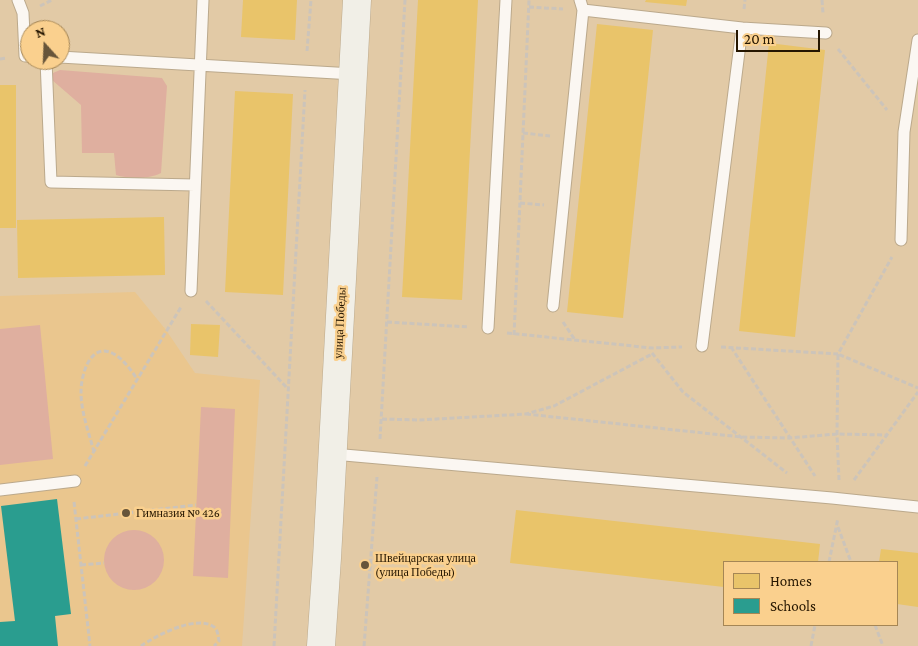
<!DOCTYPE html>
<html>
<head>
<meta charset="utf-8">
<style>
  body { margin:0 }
  #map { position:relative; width:918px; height:646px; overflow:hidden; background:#e2caa6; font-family:"Crimson Pro",serif }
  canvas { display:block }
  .legend { position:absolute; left:723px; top:561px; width:175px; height:65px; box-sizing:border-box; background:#fad08e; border:1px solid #a58655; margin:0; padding:6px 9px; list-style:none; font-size:15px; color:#251600 }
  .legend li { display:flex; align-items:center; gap:10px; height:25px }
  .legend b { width:25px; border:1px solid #a58655 }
  .north { position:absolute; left:20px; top:20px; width:50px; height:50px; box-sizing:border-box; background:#fad08e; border:1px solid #a58655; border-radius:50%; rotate:340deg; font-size:14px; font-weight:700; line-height:20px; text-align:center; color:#251600 }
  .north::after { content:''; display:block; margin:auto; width:18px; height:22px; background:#67553a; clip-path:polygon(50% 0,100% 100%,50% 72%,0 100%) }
  .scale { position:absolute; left:736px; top:30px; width:84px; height:22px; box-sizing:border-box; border:2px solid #251600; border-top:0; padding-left:6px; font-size:15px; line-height:18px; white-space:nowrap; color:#251600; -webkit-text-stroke:4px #fad08e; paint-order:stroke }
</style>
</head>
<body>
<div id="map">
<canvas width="918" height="646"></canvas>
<ul class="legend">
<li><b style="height:14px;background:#e9c46a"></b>Homes</li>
<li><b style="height:14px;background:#2a9d8f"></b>Schools</li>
</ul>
<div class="north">N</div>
<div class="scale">20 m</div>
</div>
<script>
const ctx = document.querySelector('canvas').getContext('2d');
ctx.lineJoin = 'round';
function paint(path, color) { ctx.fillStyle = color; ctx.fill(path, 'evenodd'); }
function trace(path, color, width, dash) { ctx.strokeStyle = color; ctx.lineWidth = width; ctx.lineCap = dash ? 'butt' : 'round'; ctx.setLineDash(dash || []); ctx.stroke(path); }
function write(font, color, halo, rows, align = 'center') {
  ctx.font = font + ' "Crimson Pro",serif'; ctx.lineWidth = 5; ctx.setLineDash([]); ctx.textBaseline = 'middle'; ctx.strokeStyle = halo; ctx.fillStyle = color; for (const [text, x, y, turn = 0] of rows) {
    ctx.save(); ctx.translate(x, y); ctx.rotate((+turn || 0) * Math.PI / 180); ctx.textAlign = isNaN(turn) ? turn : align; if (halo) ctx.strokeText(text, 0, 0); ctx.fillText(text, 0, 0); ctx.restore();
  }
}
paint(new Path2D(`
  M135,292L166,330L195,373L260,380L242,646H0V296Z`), '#eac68e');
paint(new Path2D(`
  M60,70L162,78L167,86L161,173C149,179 129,179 116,175L114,153H82L81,105L52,80L51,76L53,73Z
  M40,325L53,459L0,465V329Z
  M201,407L235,409L228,578L193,576Z
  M104 560a30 30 0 1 1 60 0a30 30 0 1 1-60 0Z`), '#dfaf9f');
paint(new Path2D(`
  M243,0H297L295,40L241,37Z
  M418,0H478L462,300L402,297Z
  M646,0H687L686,6L645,2Z
  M597,24L653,30L623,318L567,312Z
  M769,43L825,50L795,337L739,331Z
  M0,85H16V228H0Z
  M235,91L293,94L283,295L225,292Z
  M164,217L165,275L18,278L17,220Z
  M191,324L220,325L218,357L190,355Z
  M516,510L820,544L818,562H724V587L510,563Z
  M881,549L918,553V607L897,604V562H879Z`), '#e9c46a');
paint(new Path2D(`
  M57,499L71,614L55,616L58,646H0V622L15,621L1,506Z`), '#2a9d8f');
const service = new Path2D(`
  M18,0L23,13L25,56H30
  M580,0L583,10L742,28L826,33
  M60,57L353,74
  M46,60L51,182L195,185
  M901,240L904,132L918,40
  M191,291L203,0
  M553,306L583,10
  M488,328L506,0
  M702,346L742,28
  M333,454L832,498L918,507
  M0,490L75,481`);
const secondary = new Path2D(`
  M321,646L327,558L357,0`);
trace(service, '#bba98c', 13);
trace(secondary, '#bba98c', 29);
trace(new Path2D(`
  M822,0L823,14
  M40,6L52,0
  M529,7L563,9
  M744,9L745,0
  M838,49L887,110
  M307,51L311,0
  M0,59L7,58
  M523,133L550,136
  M520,203L544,205
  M206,301L287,388
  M387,322L469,327
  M563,322L575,340
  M507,333L652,348L682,347
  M514,335L529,0
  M721,347L838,354L892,257
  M731,347L815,476
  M652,353L683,392L787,473
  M526,414L741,437L789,438L837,434L888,435
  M382,419L419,420L526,414L554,406L652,354
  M380,439L405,0
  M94,452C89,433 81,412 81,392C81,375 90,341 114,354C124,360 131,370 137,379
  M85,466L181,307
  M839,480L837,434L838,354L918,388
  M854,480L918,392
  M74,502L90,646
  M76,519L196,505
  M838,527L851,562
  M829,562L838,518
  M81,565L104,563
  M875,625L883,646
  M141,646C155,636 197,614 214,627C218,630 218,636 219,641L214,646
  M274,646L305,90
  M364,646L377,477
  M811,646L815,625`), '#ccc4ba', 3, [5, 2.5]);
trace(service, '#fbf7f2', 11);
trace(secondary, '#f1efe7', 28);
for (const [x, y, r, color] of [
  [126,513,5,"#67553a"],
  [365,565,5,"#67553a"]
]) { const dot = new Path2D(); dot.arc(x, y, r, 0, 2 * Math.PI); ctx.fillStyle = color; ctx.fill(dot); trace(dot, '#fad08e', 2); }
write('12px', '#251600', '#fad08e', [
  ["улица Победы",340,323,-87]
]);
write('12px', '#251600', '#fad08e', [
  ["Гимназия № 426",136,513],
  ["Швейцарская улица",375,558],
  ["(улица Победы)",375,572]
], 'left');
</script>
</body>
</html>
